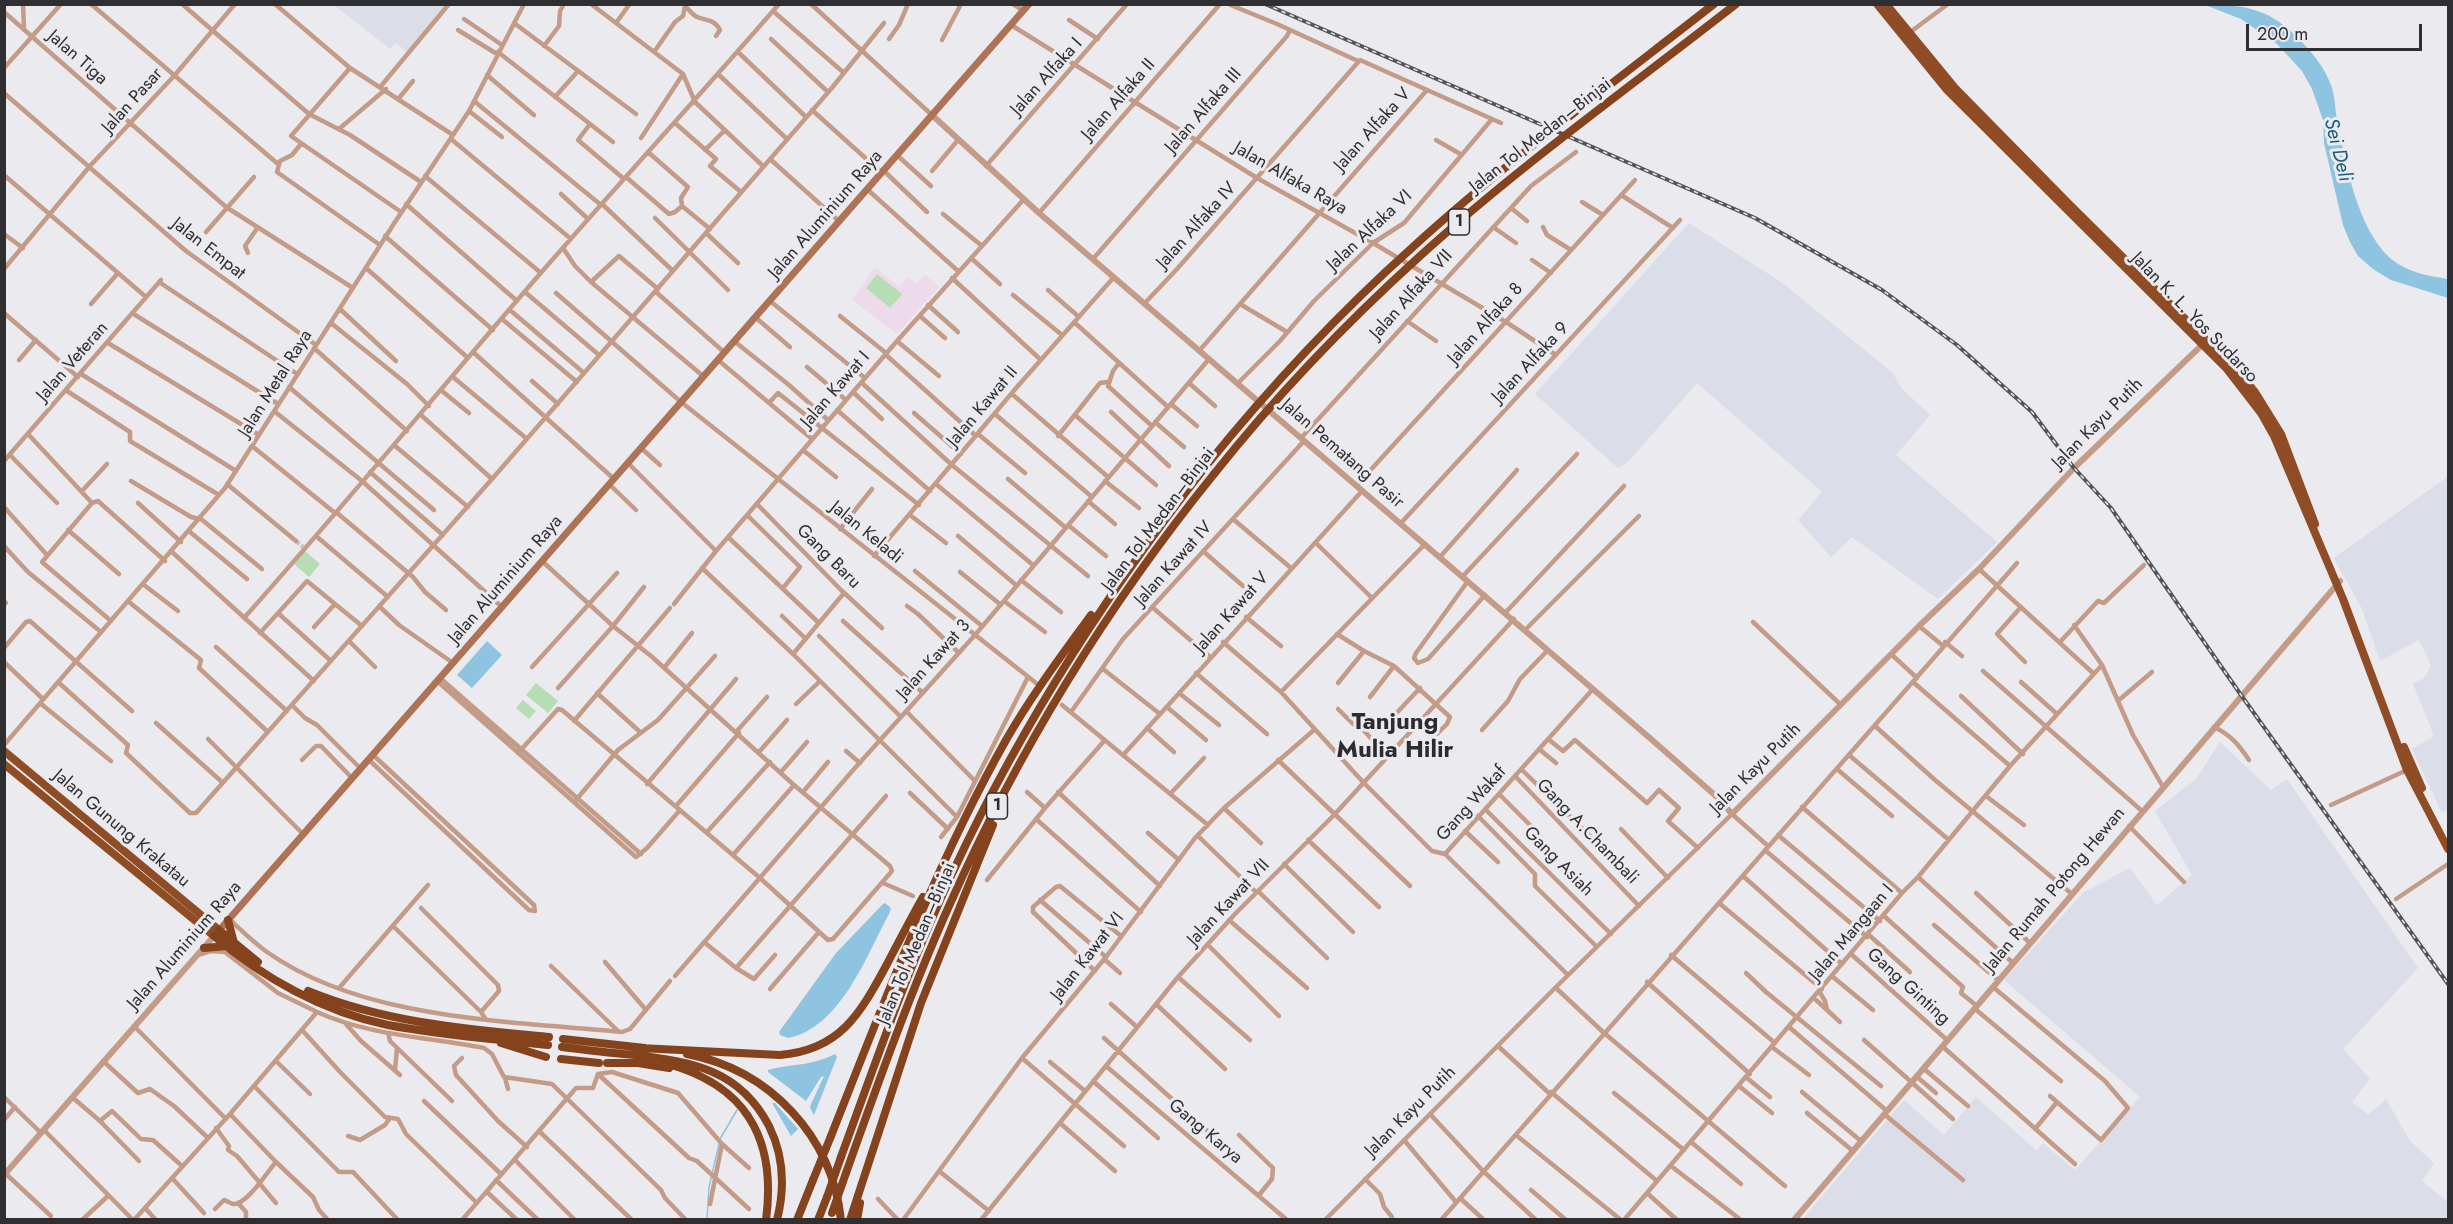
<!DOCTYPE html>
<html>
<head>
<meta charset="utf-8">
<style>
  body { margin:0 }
  #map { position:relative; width:2453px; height:1224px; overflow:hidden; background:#eaeaef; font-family:Jost,sans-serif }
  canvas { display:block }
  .frame { position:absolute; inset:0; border:6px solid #2f2f31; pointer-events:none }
  .scale { position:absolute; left:2246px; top:24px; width:176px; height:27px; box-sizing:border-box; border:3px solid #2f2f31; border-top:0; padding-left:8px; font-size:18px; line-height:21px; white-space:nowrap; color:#2f2f31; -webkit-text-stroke:4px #eaeaef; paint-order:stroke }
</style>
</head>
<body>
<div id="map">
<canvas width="2453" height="1224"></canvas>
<div class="frame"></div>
<div class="scale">200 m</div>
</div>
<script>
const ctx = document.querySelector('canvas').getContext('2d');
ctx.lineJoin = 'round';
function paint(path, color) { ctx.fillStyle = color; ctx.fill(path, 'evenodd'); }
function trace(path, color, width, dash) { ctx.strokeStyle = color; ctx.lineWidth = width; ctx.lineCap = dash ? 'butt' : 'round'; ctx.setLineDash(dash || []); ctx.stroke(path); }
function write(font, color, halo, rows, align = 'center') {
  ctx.font = font + ' Jost,sans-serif'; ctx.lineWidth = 6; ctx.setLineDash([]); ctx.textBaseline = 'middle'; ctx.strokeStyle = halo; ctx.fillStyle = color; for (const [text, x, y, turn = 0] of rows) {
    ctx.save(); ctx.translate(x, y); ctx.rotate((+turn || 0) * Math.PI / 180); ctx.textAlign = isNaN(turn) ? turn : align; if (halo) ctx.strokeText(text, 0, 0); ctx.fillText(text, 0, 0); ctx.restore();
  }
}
paint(new Path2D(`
  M334,5H448L407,52L396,43L390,49Z
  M1689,223L1781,282L1893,373L1901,388L1930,415L1896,455L1997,542L1938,599L1852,537L1831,557L1798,520L1822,492L1697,383L1628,462L1618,468L1535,394Z
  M2447,477L2448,481V809L2442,813L2412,749L2434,736L2413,684L2425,677L2431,665L2419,640L2380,661L2362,609L2334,558Z
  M2220,742L2271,790L2287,779L2418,968L2343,1049L2370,1079L2352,1102L2368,1115L2386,1099L2410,1141L2434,1163L2422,1181L2448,1202V1219L1802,1220L1904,1100L1944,1135L1976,1097L2037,1151L2043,1143L2075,1170L2140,1097L2004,980L2084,892L2130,868L2157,905L2192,875L2155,811L2196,779Z`), '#dbdde9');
paint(new Path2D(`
  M875,267L899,287L907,277L917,284L925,274L939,287L897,334L852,300Z`), '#eddaea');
paint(new Path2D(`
  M877,274L902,294L890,308L866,288Z
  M305,551L320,564L309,577L294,564Z
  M536,683L558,701L548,713L526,695Z
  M523,700L536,711L529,719L516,708Z`), '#b7ddb5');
paint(new Path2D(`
  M2205,5C2246,4 2270,9 2299,39C2312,52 2326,69 2332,88C2335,98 2335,109 2337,119C2346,163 2356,226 2390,258C2406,272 2428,276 2448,279V298L2391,280L2373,269L2358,256L2350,242L2343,225L2324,143L2323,120L2312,89L2302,71L2277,44L2241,19Z
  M487,641L502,655L472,688L457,675Z
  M885,903L891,908L889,914C866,957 840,1028 788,1038L780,1035L779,1032L836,953L883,904Z
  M835,1054L837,1057L814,1115L810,1108L811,1104L824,1076L821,1077L806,1101L768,1072V1070C794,1063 808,1067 835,1054Z
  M772,1103H775L798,1129L791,1136Z`), '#8fc4e0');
trace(new Path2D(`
  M720,1139L737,1110
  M707,1220L709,1187L719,1144`), '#8fc4e0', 1.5);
trace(new Path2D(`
  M296,541L303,547`), '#c5c5c9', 4.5, [4.5, 2]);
trace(new Path2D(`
  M23,4L24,28
  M91,4L278,164
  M182,4L309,114L350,135L421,182
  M275,4L350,68L453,135
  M591,4L683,74L695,102L763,166
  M811,4L933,116
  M1013,4L1024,11
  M1228,4L1277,24L1358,61
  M685,6C689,10 693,15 697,17C707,21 714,19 720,30L716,36
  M773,11L844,73
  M4,12L226,207L353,288
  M464,19L502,45
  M1069,20L1098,39
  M514,23L636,114
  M616,23L629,5
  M1011,25L1257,178L1373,243L1506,322L1556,355
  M458,30L497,54
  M1909,33L1948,4
  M771,39L828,92
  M889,39L899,25L908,4
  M942,40L961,4
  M544,46L559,26L560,11L564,4
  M498,52L613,142
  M654,52L675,22L683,16L685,6
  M738,52L806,117
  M4,68L61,4
  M350,68L291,136L401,212
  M718,74L787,139
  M487,75L534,115
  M381,86L449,4
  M4,93L186,251L316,345
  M555,97L578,71
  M399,98L413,81
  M474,101L601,205
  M812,110L882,173
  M469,111L502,137
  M675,123L716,159L710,166L741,192
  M590,124L578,140L624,179
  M339,129L386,89
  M641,138L683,74
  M451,139L571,239
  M1436,140L1462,155
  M301,144L292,155L280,161L277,172L380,245
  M705,150L724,131
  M648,152L688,187L681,198L682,206L710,229
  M898,156L931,186
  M770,159L840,222
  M986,166L1127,4
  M884,171L927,212
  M932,171L958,140
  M4,175L146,297
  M425,176L541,273
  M626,177L669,214L675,212L682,206
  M868,190L958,271
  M561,194L588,219
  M1621,195L1673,228
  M1582,202L1603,215
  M406,204L517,301
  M602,204L673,271
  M1511,208L1527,221
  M1039,213L1220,4
  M943,214L982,246
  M655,218L728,290
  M1493,227L1516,243
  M1543,227L1547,235L1571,250
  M206,232L254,177
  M706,233L738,263
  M4,234L23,248
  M385,236L493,330
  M563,248L575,266L591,282L703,376
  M248,253L245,246L258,227
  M971,258L1000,284
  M1093,259L1287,36L1290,30
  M1532,260L1551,273
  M366,268L468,358
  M4,269L90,166L174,76L235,4
  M952,278L1041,360
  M159,282L297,374
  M591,282L619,256L658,289
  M1048,290L1079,317
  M525,292L599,355
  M656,292L725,353
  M556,293L681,402L1036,683
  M1013,295L1062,335
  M770,301L865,378
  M91,304L118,273
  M1144,304L1177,269L1360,60L1501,123
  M1240,304L1287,332
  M928,305L958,332
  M340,309L396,361
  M510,310L584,373
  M4,313L78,377
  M132,313L278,404
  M840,316L886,353
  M920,316L945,338
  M755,317L790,347
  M502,319L577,382
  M1407,321L1436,341
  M1074,322L1168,407
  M331,323L407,384L429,406
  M734,341L789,385L828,420
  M897,341L939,376
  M108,343L259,435
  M314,348L407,431
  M1199,351L1427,90
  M473,352L614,479
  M885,354L976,436
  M19,360L36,340
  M718,360L812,439
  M1119,363L1113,371L1108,386L1152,426
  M807,367L846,400
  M81,374L236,471
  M453,377L527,439
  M532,381L558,404
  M862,383L952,465L1088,576
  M1189,383L1215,406
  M1238,383L1280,341L1314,301L1373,243L1404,223L1492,119
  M289,387L434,510
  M67,391L130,432V441L219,495
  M442,391L469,413
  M853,392L882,419
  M1012,394L1108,477
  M769,403L778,393L919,505
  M1171,404L1197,426
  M837,410L930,491
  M274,411L362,481L502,607
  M1111,412L1169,466
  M914,413L961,454
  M995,414L1092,497
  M421,415L492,479
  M1075,415L1156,485
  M1155,422L1184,447
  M28,434L92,503
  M978,434L1025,473
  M1058,436L1100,383L1107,382
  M1301,438L1531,186L1576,152
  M394,445L468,507
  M252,446L335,513
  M641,448L660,465
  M803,450L836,477
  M10,455L57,503
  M4,461L161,280
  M628,463L716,551
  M370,472L443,535
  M1008,479L1066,528
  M131,481L191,517L201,519L262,569
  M1105,481L1139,508
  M227,484L296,541
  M609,484L636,510
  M936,484L1033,565
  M1356,486L1635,180
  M82,491L107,464
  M1088,501L1115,524
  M92,503L42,562L111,621
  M92,503L98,501L165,561
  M138,503L181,542
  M757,504L841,590L882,628
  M4,507L47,555
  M336,512L413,577L425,592L446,610
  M747,515L800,567L783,588
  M910,515L946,543
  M1233,519L1291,568
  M1401,523L1680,220
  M1068,525L1106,556
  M840,529L872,489
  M68,530L119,574
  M190,532L247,579
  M316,536L388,597
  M958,536L1016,585
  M728,537L819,623
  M1316,543L1372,598
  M4,546L28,572L101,632
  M1203,551L1243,586
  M172,552L314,681
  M874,556L1017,387L1114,277
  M1440,557L1517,470
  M702,568L793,654L957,817
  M1979,569L2094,674
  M915,571L982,626
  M960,572L1001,605
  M1463,576L1577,454
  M1021,580L1061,612
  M1468,581L1416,653L1414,658L1418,663L1428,659L1485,595
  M144,585L178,611
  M4,601L6,603
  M1004,601L1045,632
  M129,602L201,660L199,668L268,732
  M335,604L362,626
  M674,604L716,551L897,341L1024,199
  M907,606L918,614L959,653
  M380,607L399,625L453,663
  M1152,607L1210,657
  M2021,607L1997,634L2025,662
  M1506,612L1624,486
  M278,613L331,661
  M782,616L806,639
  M1246,617L1281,646
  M244,618C340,510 432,399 526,290C609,194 696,100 779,4
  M843,621L922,692
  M1753,622L1841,705
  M2074,625L2102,665L2133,735L2163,787
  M1919,626L1942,645
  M1525,630L1639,516
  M260,633L307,581L335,604L314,627
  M1337,634L1364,651L1394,666L1450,717L1447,724L1418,753
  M819,636L901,717
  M349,641L375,667
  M1223,642L1281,692L1363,782L1432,851L1445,854
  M1945,642L1962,656
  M2060,642L2098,601L2104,603L2144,565
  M216,647L287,711
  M4,648L26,622L30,621L132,711
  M793,654L844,593
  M1891,654L1917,678
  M4,662L43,699
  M532,667L617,573
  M664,668L692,633
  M1103,669L1160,714
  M1983,671L2142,811
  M1196,673L1267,734
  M440,678L641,854
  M437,681L636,857L647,848L680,810
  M58,682L128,745L126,753L190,813H196L492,479L831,89L884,23
  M1913,682L2010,766
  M2021,682L2057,714
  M1338,683L1364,651
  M558,688L613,626L644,587
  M1281,692L1425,544
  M597,693L640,732
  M1179,693L1219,725
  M1961,696L2023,754
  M1370,697L1394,666
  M2119,700L2152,672
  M40,703L111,761
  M796,704L820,681
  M292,705L305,718L317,725L360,768
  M1062,705L1208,825
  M1167,707L1206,740
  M1338,709L1353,724H1358L1386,755
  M906,711L974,780
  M1071,712L1123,639L1304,441
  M1391,719L1420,688
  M574,721L670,608
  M156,723L222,782
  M1875,726L1935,780L2072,894
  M2214,727C2231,735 2239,745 2249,760
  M1147,728L1174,752
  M1482,730L1508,701L1520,679L1548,650
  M737,731L767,697
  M208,739L303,834
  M1548,739L1563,751L1575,740L1647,803L1659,790L1679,808L1668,821L1698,848
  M4,745L225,488L395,222L469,111L524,4
  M1539,749L1556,763
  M846,751L860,763
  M759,752L787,720
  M518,753L558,709L562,710L760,878L828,940L833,939L892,871L890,866L794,785L651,656L613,626L542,561
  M372,754L534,905L535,911
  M1124,754L1362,491
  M1849,755L1949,840
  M368,759L529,910L535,911
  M302,760L316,746H321L352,778
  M1278,760L1410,886
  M1521,769L1594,840
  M1837,769L1892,816
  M781,772L807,742
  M1515,776L1639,906
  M647,784L736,679
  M803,792L828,762
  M1027,792L1045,808
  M1058,792L1160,886
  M910,793L948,829
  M1171,793L1204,758
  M1499,794L1540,835
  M1986,796L2024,825
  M576,800L618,750L658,720L715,656
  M2331,805L2407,770
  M676,806L739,733
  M1802,807L1902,893
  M1224,808L1261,843
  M1486,810L1611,934
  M1478,816L1535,874V886L1597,947
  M1036,819L1141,912
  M2129,826L2184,882
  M1621,829L1668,878
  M1465,831L1498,862
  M707,832L770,762
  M1148,833L1179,860
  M1778,835L1880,921
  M1198,836L1256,892
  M941,837L957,817L1028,677
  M1308,840L1379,907
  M1765,850L1867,937
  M1445,854L1593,689
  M1445,854L1568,975
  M733,855L794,785
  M1284,864L1353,932
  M1743,876L1842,964
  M1918,877L2013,963
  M987,880L1045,808L1105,740
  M883,883L913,896
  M1258,891L1327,958
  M1976,893L2030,943
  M2396,899L2448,864
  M1040,900L1106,957
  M1719,903L1822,989
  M421,908L498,985L499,991L481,1012L485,1018
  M1884,916L1963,987L1961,993L1977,1006
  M229,919C241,930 253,942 267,952C363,1020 508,1021 622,1032L630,1029L670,981
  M1229,920L1307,988
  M1934,925L1998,980
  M393,926L481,1012
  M1869,935L1910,972
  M704,942L736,968L886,796
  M1208,945L1279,1016
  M1851,954L1947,1040
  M198,955L211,951L225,952L278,993L317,1012
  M1671,955L1775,1043
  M1104,959L1120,973
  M605,962L646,1010
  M551,966L618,1031
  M736,968L754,979L775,955
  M1095,971L1033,912V907L1056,887L1060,886L1121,936
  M1746,973L1766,992L1881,1086
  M675,976L854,769L975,635L1209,359
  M1178,977L1250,1040
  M1833,977L1873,1010
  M1647,982L1750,1074
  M1993,987L2105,1081L2128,1108L2101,1140L2050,1096
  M339,988L428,885
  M1556,988L1603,1032L1785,1186
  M770,989L819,932
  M1819,991L1825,1001L1827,1010
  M1814,998L1840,1022
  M1111,1004L1137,1027
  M1156,1004L1225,1069
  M1974,1008L2061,1081
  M346,1024L361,1041L400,1075
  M134,1026L226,1119
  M1789,1027L1887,1111
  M302,1030L341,1073L385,1117L398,1119L406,1134L477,1203
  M388,1033L390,1041L452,1101
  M1104,1038L1211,1134
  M1864,1040L1953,1119
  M1498,1046L1550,1094
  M1942,1046L2075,1164
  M1772,1047L1809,1075
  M462,1058L454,1066L456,1075L498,1121L527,1147
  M1022,1058L1124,1146
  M103,1061L138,1093L150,1089L174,1106L207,1137
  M276,1061L310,1094
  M1050,1062L1085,1091
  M1106,1066L1287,1220
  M1923,1068L1968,1106
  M395,1070L397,1048
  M598,1074L689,1158L697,1161L749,1209
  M1916,1076L1936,1093
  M505,1078L508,1089
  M1747,1078L1770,1097
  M1093,1081L1158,1138
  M254,1086L339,1172H353L398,1220
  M1739,1086L1772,1113
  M1551,1092L1657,1181
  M1802,1092L1861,1141
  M1614,1093L1684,1150
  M4,1097L41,1133
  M72,1097L100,1121L112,1111L141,1139L153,1140L182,1166
  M424,1101L501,1174
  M1807,1113L1853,1151
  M230,1114L276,1162L313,1197L319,1210L328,1220
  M1430,1114L1483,1171L1536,1220
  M1884,1114L1963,1180
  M4,1120L15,1107
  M100,1121L139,1161
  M1060,1123L1115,1171
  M216,1128L229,1146L228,1150L237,1156L260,1183
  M2035,1129L2057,1102
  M44,1130L133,1220
  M540,1132L632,1220
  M1239,1135L1273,1168L1272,1179L1259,1195
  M1516,1135L1621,1220
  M348,1136L360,1140L385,1125L390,1118
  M1404,1140L1456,1202
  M1691,1142L1741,1184
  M515,1160L575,1220
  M1671,1166L1741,1220
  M939,1171L989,1211
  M6,1174L51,1216
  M172,1178L204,1213
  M1365,1179L1380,1194L1384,1207L1392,1217
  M496,1180L538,1220
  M260,1184L276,1203
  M1531,1190L1566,1220
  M487,1192L517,1220
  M1647,1193L1677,1220
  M1460,1198L1484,1220
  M878,1199L898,1220
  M238,1203L246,1212V1220
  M710,1204L722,1144
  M145,1208L156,1220
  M215,1209L224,1200C227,1201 230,1203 233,1204C247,1205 267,1172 276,1162
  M82,1220L108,1196
  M134,1220L230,1114L317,1012C370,1036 428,1037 484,1048L492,1054L504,1077L552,1084L661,1190L665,1198L686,1220
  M462,1220L576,1088H593L598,1074L612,1072L678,1093L722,1144L749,1168
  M903,1220L1022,1058L1106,957L1195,838L1224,808L1314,730
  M981,1220L1178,977L1235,914L1334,815L1514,619
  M1325,1220L1554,989L1732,814L1768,846
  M1441,1220L2017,563
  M1624,1220L1902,893L1918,877L2010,766L2102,665`), '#c49b86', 4.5);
trace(new Path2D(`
  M933,116L1039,213L1651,739L1717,797L1732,814L1919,626L1979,569L2074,468L2205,342
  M4,1175L214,936
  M1794,1220L2340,581`), '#c49b86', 6);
trace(new Path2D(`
  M216,934L1029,4`), '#ae7354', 7);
trace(new Path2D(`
  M1877,4L1947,90L2227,369L2261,413L2274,436L2343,599L2407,770L2448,849
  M1886,4L1955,88L2071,206L2234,367L2255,392L2281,434L2315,524
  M2404,747L2422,788
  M4,751L219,930
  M4,764L214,936`), '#904c24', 8);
trace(new Path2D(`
  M228,920L234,943
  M219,930L258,962
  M214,936C263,978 324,1012 388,1025C441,1035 495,1039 548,1045
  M204,948L227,946
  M308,991C386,1023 466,1029 549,1037
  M563,1039L645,1048
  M501,1043L546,1057
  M562,1047C587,1050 611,1053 635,1055C693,1062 740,1070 769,1126C784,1156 785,1188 777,1220
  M640,1048L780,1055C840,1050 860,1014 886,966C898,943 910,920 923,897
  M687,1054C770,1070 832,1136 841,1220
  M561,1059L599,1063
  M607,1063H638L669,1068
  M664,1063C745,1084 777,1137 766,1220
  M831,1136C884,1002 935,866 1006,740C1031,696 1062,655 1091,615
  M841,1157C873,1070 903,982 941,898C1010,743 1101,600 1206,466
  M846,1173C878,1083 910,993 949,906C1018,751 1108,605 1214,474
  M797,1220L813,1180
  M818,1220L827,1197
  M850,1220L921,1003L993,825
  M857,1220L860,1203`), '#84431c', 8);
const rail = new Path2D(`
  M1265,4L1755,218L1882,290L1957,345L2032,412L2074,468L2111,508L2241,695L2448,984`);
trace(rail, '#545457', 4);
trace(rail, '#eaeaef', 1.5, [4.5]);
trace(new Path2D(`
  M1206,466C1269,388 1339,313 1414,246C1509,160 1613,83 1714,4
  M1214,474C1276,396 1346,323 1420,256C1519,166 1630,87 1736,4
  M813,1180L831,1136
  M827,1197L841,1157
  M832,1213L846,1173`), '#84431c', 8);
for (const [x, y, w] of [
  [1459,222,21],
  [997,806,21]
]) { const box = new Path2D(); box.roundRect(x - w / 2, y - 13, w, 26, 4.5); ctx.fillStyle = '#eaeaef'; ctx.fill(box); trace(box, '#2f2f31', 1.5); }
write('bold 16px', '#2f2f31', null, [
  ["1",1459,222],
  ["1",997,806]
]);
write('18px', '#2f2f31', '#eaeaef', [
  ["Jalan Tiga",77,58,41],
  ["Jalan Alfaka I",1047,77,-48],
  ["Jalan Alfaka II",1119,100,-49],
  ["Jalan Pasar",133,101,-48],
  ["Jalan Alfaka III",1204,111,-49],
  ["Jalan Alfaka V",1373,130,-48],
  ["Jalan Tol Medan–Binjai",1541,136,-38],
  ["Jalan Alfaka Raya",1290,179,30],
  ["Jalan Aluminium Raya",826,215,-49],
  ["Jalan Alfaka IV",1197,226,-48],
  ["Jalan Alfaka VI",1370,231,-43],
  ["Jalan Empat",208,249,38],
  ["Jalan Alfaka VII",1412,295,-48],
  ["Jalan K. L. Yos Sudarso",2194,318,46],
  ["Jalan Alfaka 8",1486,324,-48],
  ["Jalan Veteran",73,362,-49],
  ["Jalan Alfaka 9",1531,363,-47],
  ["Jalan Metal Raya",276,384,-58],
  ["Jalan Kawat I",836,390,-49],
  ["Jalan Kawat II",983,407,-50],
  ["Jalan Kayu Putih",2098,424,-45],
  ["Jalan Pematang Pasir",1342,454,41],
  ["Jalan Tol Medan–Binjai",1159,520,-53],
  ["Jalan Keladi",866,533,39],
  ["Gang Baru",828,557,45],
  ["Jalan Kawat IV",1174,564,-48],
  ["Jalan Aluminium Raya",506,580,-49],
  ["Jalan Kawat V",1232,613,-48],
  ["Jalan Kawat 3",934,660,-48],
  ["Jalan Kayu Putih",1756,769,-45],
  ["Gang Wakaf",1472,804,-48],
  ["Jalan Gunung Krakatau",121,829,40],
  ["Gang A.Chambali",1587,832,46],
  ["Gang Asiah",1558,862,45],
  ["Jalan Rumah Potong Hewan",2055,890,-50],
  ["Jalan Kawat VII",1229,903,-47],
  ["Jalan Mangaan I",1852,933,-50],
  ["Jalan Tol Medan–Binjai",917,944,-67],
  ["Jalan Aluminium Raya",185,946,-49],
  ["Jalan Kawat VI",1088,957,-52],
  ["Gang Ginting",1908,987,42],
  ["Jalan Kayu Putih",1411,1112,-45],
  ["Gang Karya",1205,1132,40]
]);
write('italic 20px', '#1a5c78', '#eaeaef', [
  ["Sei Deli",2337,150,76]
]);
write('bold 24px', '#2c2c30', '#eaeaef', [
  ["Tanjung",1395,723],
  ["Mulia Hilir",1395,751]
]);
</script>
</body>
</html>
